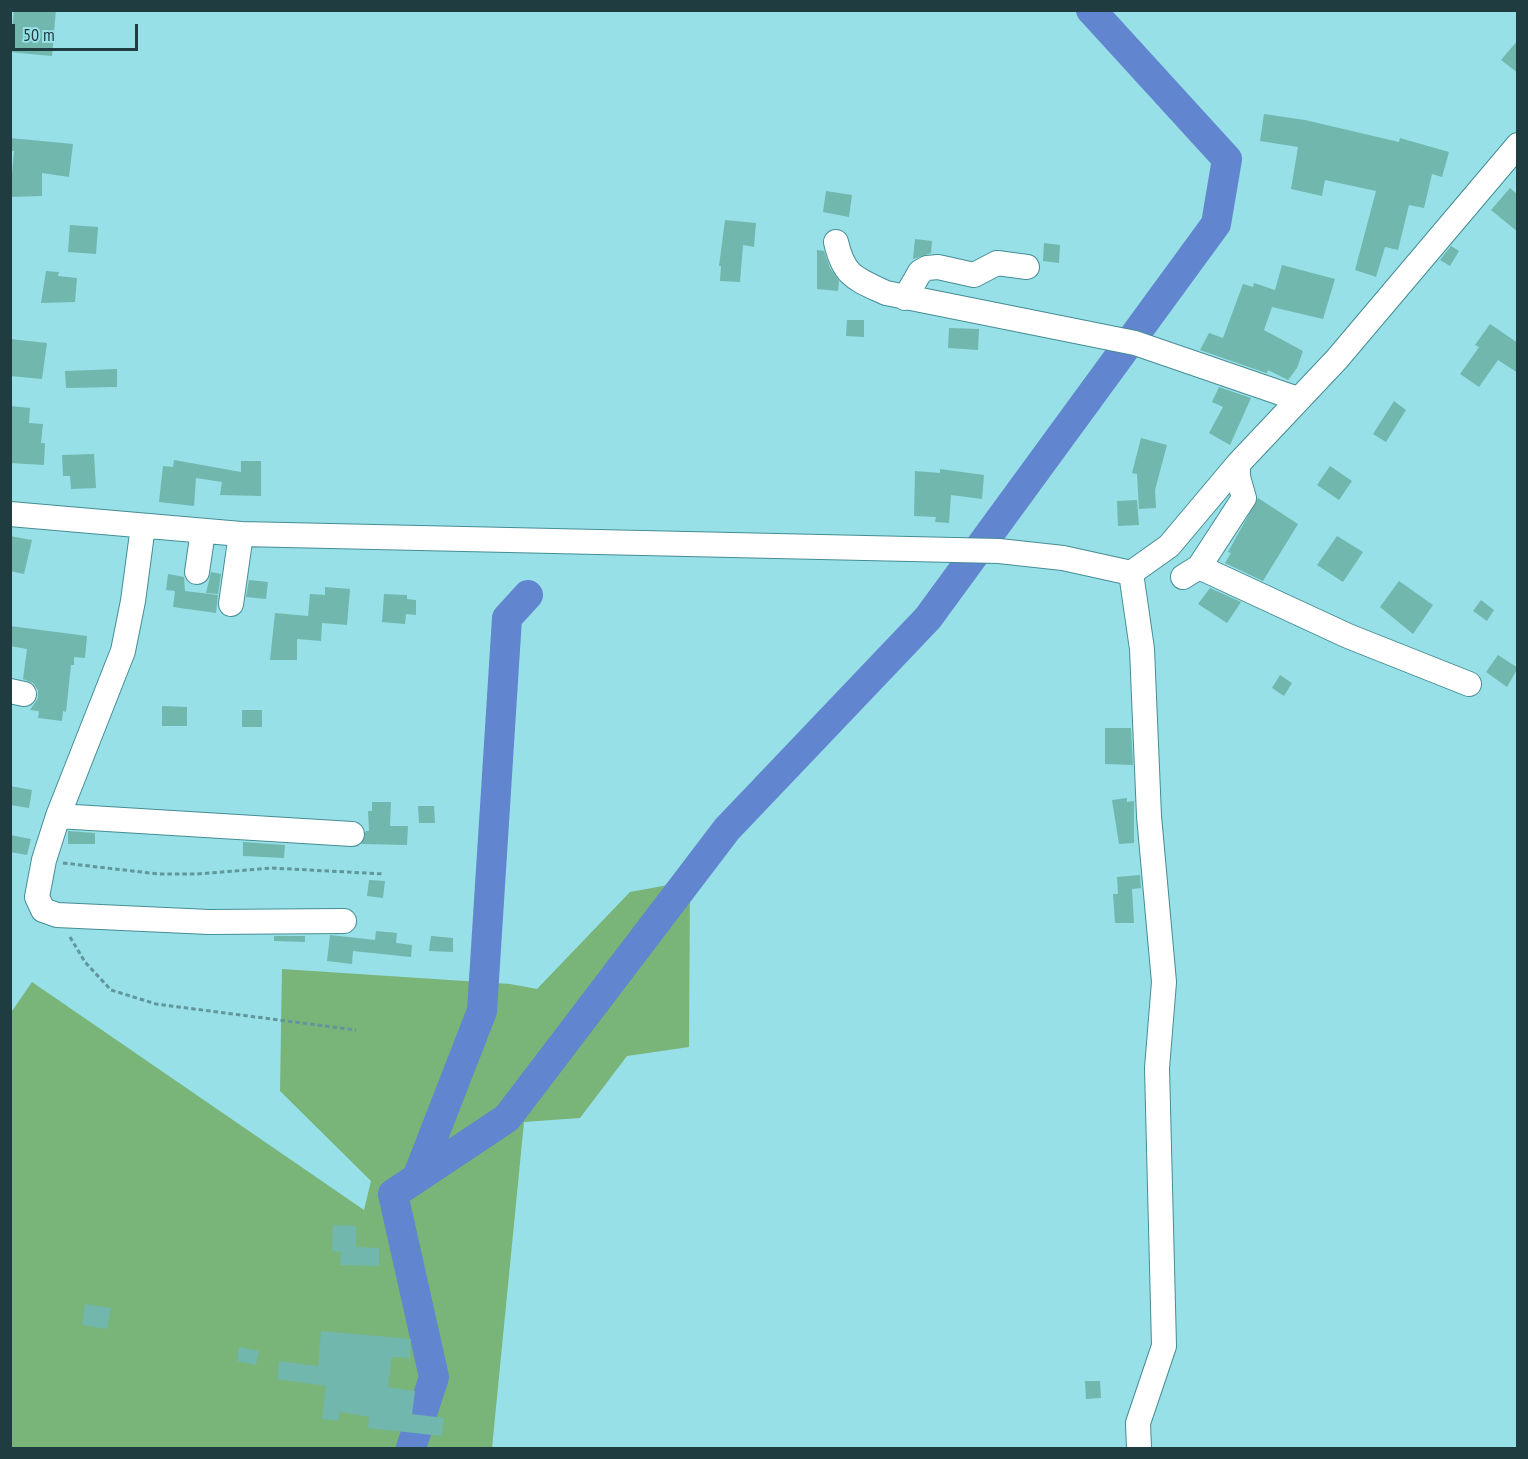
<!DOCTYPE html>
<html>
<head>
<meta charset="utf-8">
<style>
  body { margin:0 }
  #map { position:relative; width:1528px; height:1459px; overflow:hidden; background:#97e0e7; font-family:"PT Sans Narrow",sans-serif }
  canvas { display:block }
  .frame { position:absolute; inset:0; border:12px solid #1f3d40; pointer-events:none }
  .scale { position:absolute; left:12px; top:24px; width:126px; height:27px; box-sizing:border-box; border:3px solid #1f3d40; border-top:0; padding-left:8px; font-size:18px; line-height:21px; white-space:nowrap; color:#1f3d40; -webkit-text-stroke:4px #97e0e7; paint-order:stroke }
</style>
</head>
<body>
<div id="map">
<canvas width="1528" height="1459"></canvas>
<div class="frame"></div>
<div class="scale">50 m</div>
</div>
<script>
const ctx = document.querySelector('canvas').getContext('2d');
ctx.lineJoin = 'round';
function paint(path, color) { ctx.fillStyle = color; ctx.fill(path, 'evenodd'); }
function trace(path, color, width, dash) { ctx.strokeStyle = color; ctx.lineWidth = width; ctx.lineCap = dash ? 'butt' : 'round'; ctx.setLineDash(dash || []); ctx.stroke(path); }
paint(new Path2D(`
  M690,881L689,1047L627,1056L580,1118L524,1122L492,1448H11L10,1014L32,982L364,1210L371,1181L280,1091L282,969L510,984L537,989L630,892Z`), '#79b478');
trace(new Path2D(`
  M417,1178L482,1011L507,618L528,595
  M411,1448L434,1377L393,1194L507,1118L727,829L928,618L1216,224L1227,159L1091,10`), '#6185cf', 30);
paint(new Path2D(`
  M14,10H56L52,56L10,52Z
  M1518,40V73L1501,60Z
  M1264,114L1305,120L1399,142L1400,138L1449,152L1442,177L1432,174L1424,208L1409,205L1398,250L1385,247L1376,277L1355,270L1376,191L1325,180L1322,196L1291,189L1298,147L1260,141Z
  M10,138L73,144L69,177L42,173V196L10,197L14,151H10Z
  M1510,188L1518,195V232L1491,210Z
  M826,191L852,195L849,217L823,212Z
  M725,220L756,223L754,247L743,245L740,282L720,281L721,266H719Z
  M70,225L98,227L96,254L68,252Z
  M915,239L932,241L931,253L913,259Z
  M1044,243L1060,245L1059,263L1043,261Z
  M1451,246L1459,251L1450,266L1440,260Z
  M817,250L824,251L830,268L839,281L838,291L817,289Z
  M1282,265L1335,279L1323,319L1272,307L1264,330L1303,351L1297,368L1288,380L1268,370L1267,373L1263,372L1200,350L1209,333L1223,338L1243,284L1253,287L1254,283L1275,290Z
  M46,271L59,272L58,276L77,278L75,302L41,303Z
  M847,320H864V337L846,336Z
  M1490,324L1518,343V373L1498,360L1479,387L1460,374L1479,347L1475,345Z
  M949,328L979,329L978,350L948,348Z
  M10,339L47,343L42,379L10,376Z
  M117,369V387L66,388L65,371Z
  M1219,387L1251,398L1230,445L1209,433L1223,407L1212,402Z
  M1394,401L1406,410L1386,442L1373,434Z
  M10,406L30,408L29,423L43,424L41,443H45L44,465L10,463Z
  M1141,438L1167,445L1155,490L1156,508L1139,509L1137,474L1132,473Z
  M94,454L96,488L71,489L70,476H63L62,455Z
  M174,460L241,472V461H261V496L220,495L222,482L196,478L194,506L159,502L163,466L173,467Z
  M1330,466L1352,481L1339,500L1317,485Z
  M940,469L984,475L982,499L951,495L949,523L935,522L936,517L914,516L915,471L940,473Z
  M1258,498L1298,524L1263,581L1225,563L1231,553L1228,552Z
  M1137,500L1139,525L1118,526L1117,501Z
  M10,536L32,540L24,574L10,571Z
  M1337,536L1363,552L1343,582L1317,565Z
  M211,572L221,574L218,594L206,593Z
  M168,574L184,577L185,591L218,595L216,613L173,607L175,591L166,590Z
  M249,580L268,582L266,599L246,597Z
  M1399,581L1433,605L1413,634L1380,607Z
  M325,587L350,589L347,625L322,623L321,641L297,639V660H270L275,613L308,616L310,594L325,595Z
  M1210,588L1241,602L1227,623L1198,604Z
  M384,594L407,595V599L416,600V615L406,614L405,624L382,622Z
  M1481,600L1494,610L1487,621L1473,611Z
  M10,626L87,636L85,658L74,657V665H71L66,712L63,711L62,721L38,718L39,711L30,710L38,698V690L33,683L23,679L27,649L10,646Z
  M1498,655L1518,668L1507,687L1486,672Z
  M1280,675L1292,683L1284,696L1272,688Z
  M162,706L187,707V726H162Z
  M242,710H262V727H242Z
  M1105,728H1131L1133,765L1105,764Z
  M10,786L32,790L29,808L10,805Z
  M1127,798V802L1134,801V843L1119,844L1112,800Z
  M372,802H391L390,826H408L407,845L361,844L366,831H369L368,811H372Z
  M418,806H434L435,823H419Z
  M68,831L95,833V844H68Z
  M10,835L31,839L27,855L10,852Z
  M243,842L285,845L284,858L243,856Z
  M1140,875L1141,888L1132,889L1134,923H1115L1113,894H1118L1117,877Z
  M369,880L385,881L383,898L367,896Z
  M376,931L397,933L396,943L412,945L411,957L353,951L352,964L327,961L330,935L375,940Z
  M274,936H305V942L274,941Z
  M431,936L453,938V952L429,951Z
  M333,1225L356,1226V1247L379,1248V1266L340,1265L341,1252L332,1251Z
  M85,1304L111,1308L107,1329L82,1325Z
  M321,1331L411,1339L410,1358L392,1357L388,1387L415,1391L412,1414L444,1418L442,1436L368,1428L369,1417L340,1412L338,1421L322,1419L326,1386L277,1379L279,1361L318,1366Z
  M239,1347L259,1351L256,1365L237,1361Z
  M1085,1381H1100L1101,1398L1086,1399Z`), '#71b7ad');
const minor = new Path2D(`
  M836,242C844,277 856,279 886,293L1135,343L1298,399
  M905,298L920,272L927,268L938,267L974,275L997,263L1027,267
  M10,514L241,534L999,551L1063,558L1131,573L1169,546L1238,464L1337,359L1518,145
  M143,526L133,601L123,651L58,816L44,860L37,897L43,910L57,915L209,922L344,921
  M1199,567L1348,636L1469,684
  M197,572L203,531
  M1131,573L1142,649L1149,816L1164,982L1157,1068L1164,1346L1138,1423L1139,1448
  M1183,577L1199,567L1244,498L1238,477V464
  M231,604L241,534
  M10,691L24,694
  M58,816L352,834`);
trace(minor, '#458d94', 26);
trace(new Path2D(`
  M63,863L159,874H197L272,868L384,874
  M70,937L85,962L111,990L156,1004L356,1030`), '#61969b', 3, [4.5, 3]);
trace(minor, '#fff', 24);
</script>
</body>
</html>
